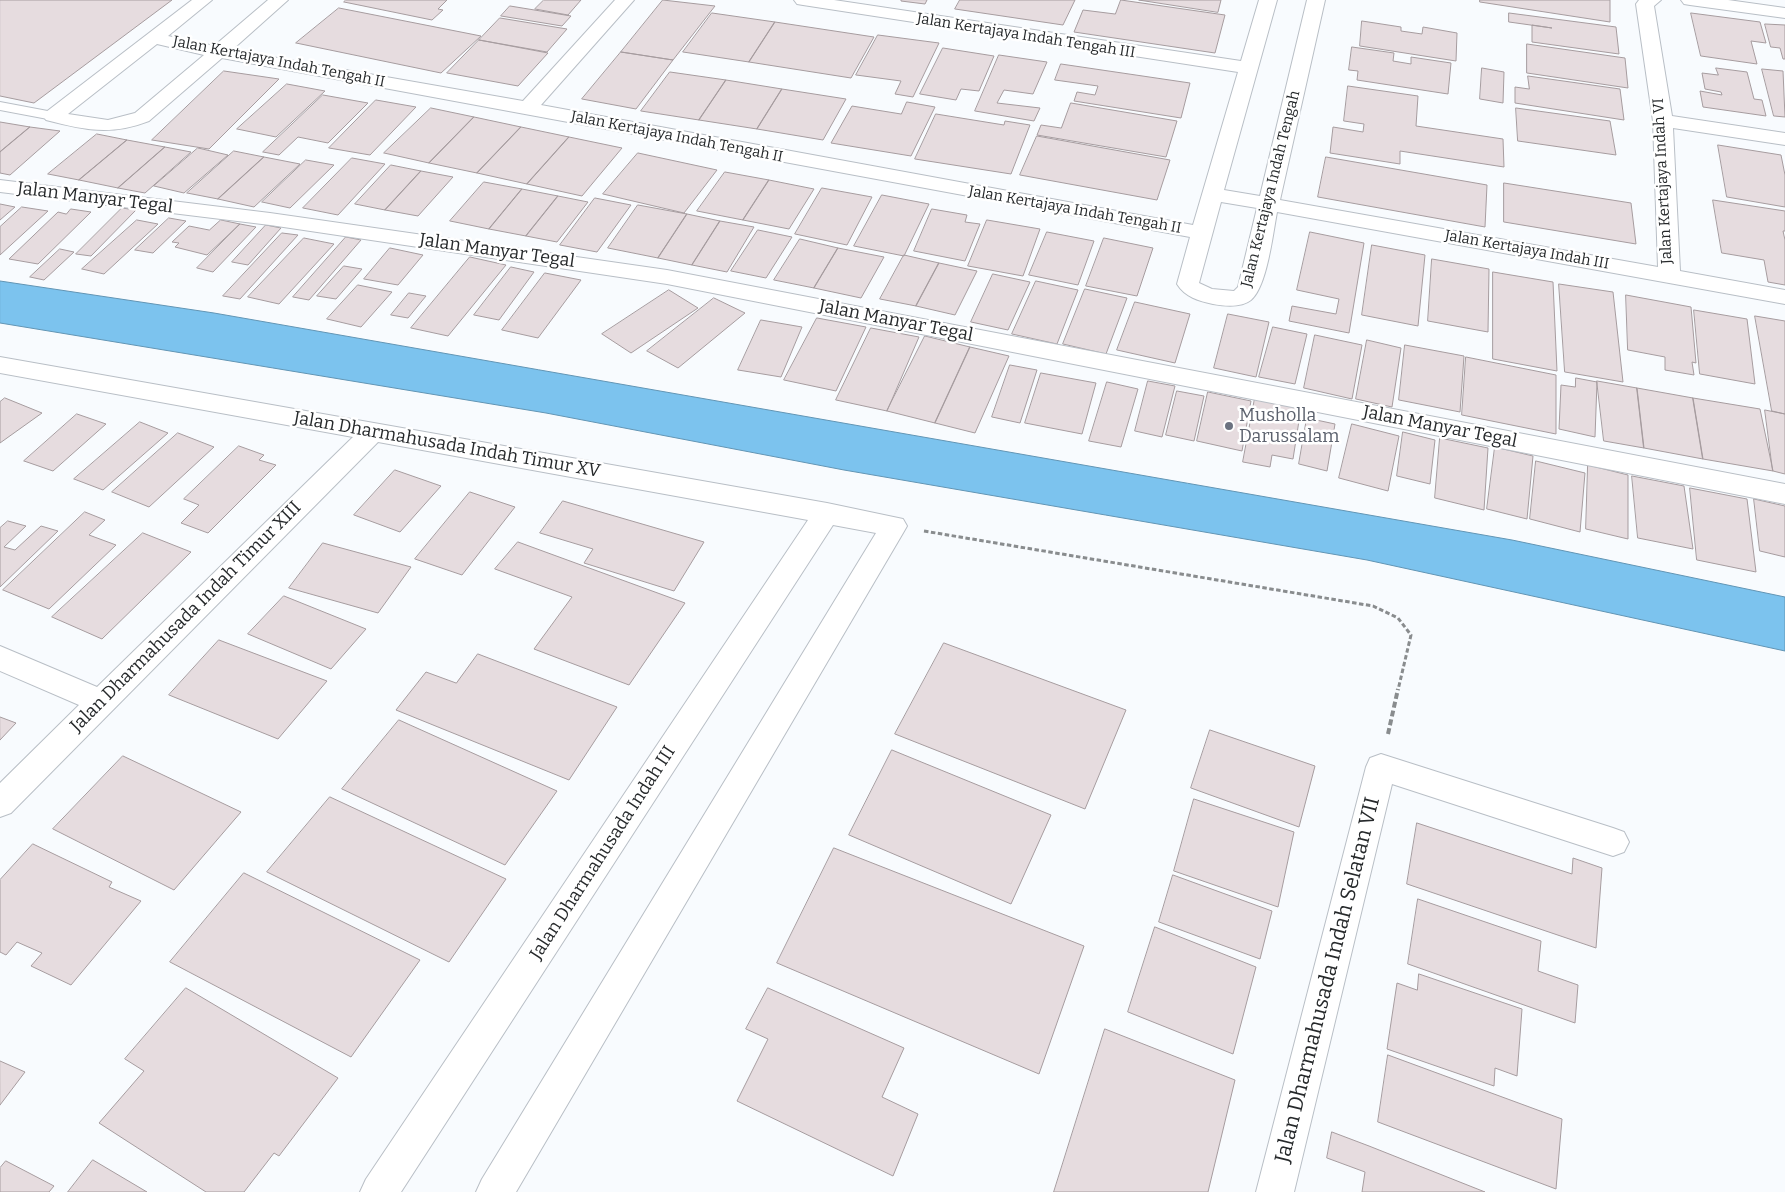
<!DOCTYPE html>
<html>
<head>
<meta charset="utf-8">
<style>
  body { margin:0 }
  canvas { display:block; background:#f8fbfe }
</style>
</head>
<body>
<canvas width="1785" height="1192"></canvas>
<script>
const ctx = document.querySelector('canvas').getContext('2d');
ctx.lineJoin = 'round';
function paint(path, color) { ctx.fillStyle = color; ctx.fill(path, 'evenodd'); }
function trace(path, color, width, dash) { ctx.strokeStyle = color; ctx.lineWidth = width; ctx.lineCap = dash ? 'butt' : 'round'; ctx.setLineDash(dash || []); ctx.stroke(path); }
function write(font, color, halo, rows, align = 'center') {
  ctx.font = font + ' Bitter,serif'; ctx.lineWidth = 5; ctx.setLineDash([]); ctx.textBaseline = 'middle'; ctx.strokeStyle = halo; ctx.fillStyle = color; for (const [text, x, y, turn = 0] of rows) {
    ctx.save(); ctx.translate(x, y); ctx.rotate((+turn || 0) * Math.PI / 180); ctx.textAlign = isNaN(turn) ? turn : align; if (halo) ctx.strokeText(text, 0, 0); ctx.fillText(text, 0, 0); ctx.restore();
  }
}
const water = new Path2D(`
  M0,281L214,313L1512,540L1785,597V651L1367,560L844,470L546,413L0,323Z`);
paint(water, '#7cc3ee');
trace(water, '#6295b4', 1);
const building = new Path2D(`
  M0,0H172L34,103L0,96Z
  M346,0H447L438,9L443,10L432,20L344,2Z
  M544,0H581L568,15L535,9Z
  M663,0L715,6L673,60L621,52Z
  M927,0L925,4L901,1V0Z
  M960,0H1075L1063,25L955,9Z
  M1121,0L1225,15L1215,53L1074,32L1083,10L1115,14Z
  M1139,0H1221L1218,12Z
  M1480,0H1610V22L1480,2Z
  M510,6L571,16L562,26L501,16Z
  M339,8L481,36L441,73L296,43Z
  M712,13L775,22L749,62L683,52Z
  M1509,13L1616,27L1619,54L1532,42V25L1552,28L1509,22Z
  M1691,13L1760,22L1766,43L1751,41L1757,64L1701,56Z
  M500,18L567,29L547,52L479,40Z
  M1362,21L1401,27V31L1422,34L1423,27L1457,33L1456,61L1360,46Z
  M775,22L874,37L851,78L749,62Z
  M1765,24L1785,25V59H1783L1780,48L1771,47Z
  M878,35L939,43L913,97L895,94L901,81L856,75Z
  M479,40L548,53L518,86L447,73Z
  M1527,44L1625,58L1628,88L1527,73Z
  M1352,47L1394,53L1393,61L1411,64V57L1451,63L1448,94L1357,80L1358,71L1349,70Z
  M943,48L994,56L979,91L961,89L956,100L920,94Z
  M621,52L673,60L636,109L582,99Z
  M999,55L1047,62L1033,94L1004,90L997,103L1040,108L1034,121L975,111Z
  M1061,64L1190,83L1181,118L1074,101L1077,92L1095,95L1098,86L1055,80Z
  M1482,68L1504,72L1503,103L1480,99Z
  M1716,68L1747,72L1754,99L1762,100L1766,116L1703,107L1700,91L1722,95L1721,92L1705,89L1702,73L1718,75Z
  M1762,69L1783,71L1785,117L1774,116Z
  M224,71L279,79L209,149L152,140Z
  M670,72L726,80L699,120L641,111Z
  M1528,76L1620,89L1624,120L1515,103V87L1529,89Z
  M726,80L782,89L757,129L699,120Z
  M287,84L325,91L276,137L237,129Z
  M1348,86L1418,96L1416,126L1503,139L1504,167L1400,151V164L1330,153L1333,127L1363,132L1364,124L1344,121Z
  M782,89L846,99L823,140L757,129Z
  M323,95L368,103L328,143L298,137L279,155L263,152Z
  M376,100L416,107L370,155L329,148Z
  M907,102L935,107L911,156L831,143L852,106L901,114Z
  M1071,103L1177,121L1166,157L1037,135L1041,125L1061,128Z
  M431,108L474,117L429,163L384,153Z
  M1516,108L1610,121L1616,155L1518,141Z
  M936,114L1004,125L1005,121L1030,125L1011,174L915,159Z
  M474,117L521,127L477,173L429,163Z
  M0,122L30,127L0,152Z
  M30,127L60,131L10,175L0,173V152Z
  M521,127L569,137L527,184L477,173Z
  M97,134L127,140L79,180L48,174Z
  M1037,136L1170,160L1157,200L1020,175Z
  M569,137L622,148L582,196L527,184Z
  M127,140L165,147L118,188L79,180Z
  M1718,145L1781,155L1785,175V207L1727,197Z
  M165,147L191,152L145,193L118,188Z
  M198,148L228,155L184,193L154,186Z
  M234,151L264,157L218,199L187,193Z
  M638,153L717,170L684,213L603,194Z
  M264,157L300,164L254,207L218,199Z
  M1326,157L1487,185L1485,227L1318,197Z
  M352,158L385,164L338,215L303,208Z
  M306,160L334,165L290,208L262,202Z
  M391,165L421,171L385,210L355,204Z
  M421,171L453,177L418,216L385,210Z
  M725,172L769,180L743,220L697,211Z
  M769,180L814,189L789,229L743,220Z
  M484,182L522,189L489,229L450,221Z
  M1504,183L1631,203L1636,244L1504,222Z
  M822,188L872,197L847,245L795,234Z
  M522,189L558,196L526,236L489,229Z
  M882,195L929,204L904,256L854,246Z
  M558,196L588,202L557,242L526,236Z
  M595,198L631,205L597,252L560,245Z
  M1713,200L1785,211V231H1783L1785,240V285L1768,282L1764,260L1722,253Z
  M0,204L15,207L0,220Z
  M638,205L687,214L658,258L608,248Z
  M22,207L48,211L0,255V227Z
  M122,208L136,210L91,256L76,254Z
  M71,209L91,212L38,264L9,259L58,212L66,214Z
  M932,209L967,215L965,222L980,224L965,261L914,251Z
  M687,214L720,221L692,265L658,258Z
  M169,218L186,221L153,253L135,250Z
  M137,220L158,224L104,274L82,269Z
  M221,220L240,224L207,255L175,247L179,243L172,242L189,226L209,230Z
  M987,220L1040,229L1023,276L968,266Z
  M720,221L754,227L727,272L692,265Z
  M240,224L256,227L213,272L197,268Z
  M266,225L281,228L248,265L232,262Z
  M758,230L792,237L766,278L731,271Z
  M1047,232L1094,241L1078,285L1029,275Z
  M1310,232L1364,243L1349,333L1289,321L1292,306L1336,314L1339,299L1297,290Z
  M282,233L298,235L240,299L223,296Z
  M346,237L361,240L309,300L293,297Z
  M304,238L334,244L279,304L248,297Z
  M1104,238L1153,248L1137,296L1086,286Z
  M800,239L838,248L814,288L774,280Z
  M1372,245L1425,255L1418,326L1362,315Z
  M390,248L423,255L398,285L364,279Z
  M838,248L884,257L861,298L814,288Z
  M60,249L74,252L44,280L30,277Z
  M904,255L939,263L916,306L880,299Z
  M470,257L506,265L448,336L411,328Z
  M1432,259L1489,269L1488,332L1428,321Z
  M939,263L977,271L955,315L916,306Z
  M344,266L362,269L336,299L317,296Z
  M511,267L534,272L499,320L474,315Z
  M1493,272L1553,282L1557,371L1493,359Z
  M545,273L581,280L538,338L502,330Z
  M993,274L1030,282L1008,330L971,322Z
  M1036,281L1078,290L1057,344L1012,334Z
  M1559,284L1613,292L1623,382L1565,372Z
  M358,285L392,292L361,327L327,319Z
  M1085,289L1127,298L1106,354L1063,344Z
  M669,290L698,308L631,353L602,334Z
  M409,293L426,296L408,318L391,315Z
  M1626,295L1691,307L1696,363L1692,362L1694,375L1665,370V357L1628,350Z
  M714,298L745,313L678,368L647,351Z
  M1135,302L1190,314L1175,363L1117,350Z
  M1694,310L1747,319L1755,384L1700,374Z
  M1228,314L1269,322L1256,377L1214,368Z
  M1755,316L1785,321V414L1772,411Z
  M817,318L866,327L836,391L784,380Z
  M761,320L802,327L781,377L738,370Z
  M1273,327L1307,334L1295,384L1259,377Z
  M871,328L919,337L887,411L836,400Z
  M1315,335L1362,345L1352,399L1304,388Z
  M925,336L970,347L935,423L887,411Z
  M1367,340L1401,348L1392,407L1356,399Z
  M1405,345L1464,356L1460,412L1399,400Z
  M970,347L1009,356L975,433L935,423Z
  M1466,357L1556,375V434L1462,415Z
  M1010,365L1037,370L1020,423L992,417Z
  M1041,373L1096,383L1082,434L1025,423Z
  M1576,378L1597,382L1595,437L1559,429L1561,385L1575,387Z
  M1148,381L1175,386L1162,437L1135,431Z
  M1597,381L1637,388L1644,448L1604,441Z
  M1107,382L1138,389L1121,447L1089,441Z
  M1637,388L1693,398L1703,459L1644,448Z
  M1177,391L1204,396L1194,441L1166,435Z
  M1208,392L1251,401L1242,451L1197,441Z
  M5,398L42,413L0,443V402Z
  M1255,398L1301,408L1293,459L1272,455L1270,467L1243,462Z
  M1693,398L1760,409L1773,471L1703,459Z
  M1765,410L1785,414V474L1773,471Z
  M77,414L106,424L53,471L24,461Z
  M1307,418L1335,424L1327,471L1299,464Z
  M140,422L168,433L103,490L74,479Z
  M1352,424L1399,436L1388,491L1339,478Z
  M1403,432L1435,440L1430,484L1397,476Z
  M178,433L214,447L149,507L112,492Z
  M1440,438L1488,448L1484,510L1435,498Z
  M239,446L264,455L259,460L276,465L208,533L181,523L199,505L184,499Z
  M1495,447L1533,456L1527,519L1487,509Z
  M1536,461L1585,473L1580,532L1530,519Z
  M1588,465L1628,475V539L1586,529Z
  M395,470L441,486L400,532L354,515Z
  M1632,476L1684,486L1693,549L1638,538Z
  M1690,488L1747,499L1756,572L1697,560Z
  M470,492L515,507L462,575L415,559Z
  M1754,499L1785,506V557L1760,551Z
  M563,501L704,542L674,591L584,563L593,549L540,533Z
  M85,512L105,520L89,535L116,545L49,609L3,590Z
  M8,521L26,526L4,547L15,550L41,526L58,531L0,587V528Z
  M143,533L191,552L102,639L52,617Z
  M518,542L685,603L629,685L534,649L572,597L495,569Z
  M323,543L411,567L378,613L289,588Z
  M284,596L366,629L331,669L248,634Z
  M219,640L327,681L278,739L169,695Z
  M944,643L1126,710L1085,809L895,734Z
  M478,654L617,707L569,780L396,710L426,672L456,683Z
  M0,717L16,723L0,740Z
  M399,720L557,791L505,865L342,789Z
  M1210,730L1315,766L1299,827L1191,788Z
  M892,750L1051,815L1011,904L849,835Z
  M123,756L241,812L174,890L53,829Z
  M330,797L506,879L449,962L267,872Z
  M1194,799L1294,832L1278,907L1174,871Z
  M1417,823L1572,874L1573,858L1602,868L1596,948L1407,884Z
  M33,844L112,882L109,887L141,901L71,985L31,966L42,953L17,942L6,955L0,952V880Z
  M834,848L1084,946L1039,1074L777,963Z
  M244,873L420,960L351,1057L170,962Z
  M1173,875L1272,911L1260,959L1159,922Z
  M1418,899L1541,941L1538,971L1578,985L1575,1023L1408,964Z
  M1155,927L1256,967L1233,1054L1128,1012Z
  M1419,974L1522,1009L1517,1076L1495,1068L1494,1086L1387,1049L1397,983L1417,990Z
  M186,988L338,1078L279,1156L274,1153L244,1192H206L99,1123L144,1071L125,1059Z
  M768,988L904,1048L882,1097L918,1114L893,1176L737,1101L768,1039L746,1029Z
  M1105,1029L1235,1080L1208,1192H1054Z
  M1388,1055L1562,1119L1556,1189L1378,1122Z
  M0,1061L25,1072L0,1105Z
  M1332,1132L1369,1146L1485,1192H1362L1365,1172L1327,1158Z
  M93,1160L147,1192H68Z
  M6,1161L54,1186L49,1192H0V1168Z`);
paint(building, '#e6dcdf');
trace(building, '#a69c9f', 1);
const service = new Path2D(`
  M0,102L53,112L60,116L53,120L0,110Z`);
const minor = new Path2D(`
  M192,0H212L168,36L214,46L268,0H288L232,50L523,101L615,0H634L541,105L1193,225L1238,72L803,5L797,4L794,0H834L1241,61L1259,0H1277L1224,190L1260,196L1307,0H1325L1280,200L1658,267L1653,121L1636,4L1639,0H1661L1654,6L1672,116L1785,133V145L1673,128L1680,271L1785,290V304L1277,212C1273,233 1267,287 1251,300C1241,308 1224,306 1213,304C1199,301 1185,297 1177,284L1190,237L222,58L149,121C110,136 85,130 46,120L43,116L46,112ZM157,44L204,55L135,113L108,120L68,114ZM1221,202L1257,208L1238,287L1234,291L1212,289L1199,283Z
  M1681,0H1728L1785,8V18L1690,5L1684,4Z
  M0,180L270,213L667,270L1785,484V504L667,284L270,225L0,192Z
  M0,357L827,503L903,519L907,526L903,533L516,1192H476L482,1179L876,533L833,525L401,1192H360L366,1179L808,520L378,442L11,813L0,817V783L79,705L0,671V646L97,687L353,437L0,373Z
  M1381,754L1613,828L1624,832L1629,842L1624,852L1613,856L1392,784L1294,1192H1256L1366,767L1370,758Z`);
trace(service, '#b9bfc6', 2);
trace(minor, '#b9bfc6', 2);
trace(new Path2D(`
  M924,531L1373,606L1398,618L1411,635L1398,690`), '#898c8e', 3, [4.5, 2.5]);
trace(new Path2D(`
  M1388,734L1398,689`), '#898c8e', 4, [6, 3]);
paint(service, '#fff');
paint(minor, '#fff');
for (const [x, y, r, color] of [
  [1229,426,5,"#6b7280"]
]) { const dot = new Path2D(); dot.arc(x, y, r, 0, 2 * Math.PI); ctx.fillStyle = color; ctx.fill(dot); trace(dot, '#fff', 2); }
write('15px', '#26292b', '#fff', [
  ["Jalan Kertajaya Indah Tengah III",1026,36,9],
  ["Jalan Kertajaya Indah Tengah II",279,62,11],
  ["Jalan Kertajaya Indah Tengah II",677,137,11],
  ["Jalan Kertajaya Indah VI",1663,181,-93],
  ["Jalan Kertajaya Indah Tengah",1271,189,-76],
  ["Jalan Kertajaya Indah Tengah II",1075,210,10],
  ["Jalan Kertajaya Indah III",1527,250,10]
]);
write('18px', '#26292b', '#fff', [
  ["Jalan Manyar Tegal",95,198,7],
  ["Jalan Manyar Tegal",497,251,8],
  ["Jalan Manyar Tegal",896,321,11],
  ["Jalan Manyar Tegal",1440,427,11],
  ["Jalan Dharmahusada Indah Timur XV",447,445,10],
  ["Jalan Dharmahusada Indah Timur XIII",186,617,-45],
  ["Jalan Dharmahusada Indah III",603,853,-57]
]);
write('18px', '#5b616d', '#fff', [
  ["Musholla",1239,416],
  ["Darussalam",1239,437]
], 'left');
write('21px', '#26292b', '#fff', [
  ["Jalan Dharmahusada Indah Selatan VII",1328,980,-76]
]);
</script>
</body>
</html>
